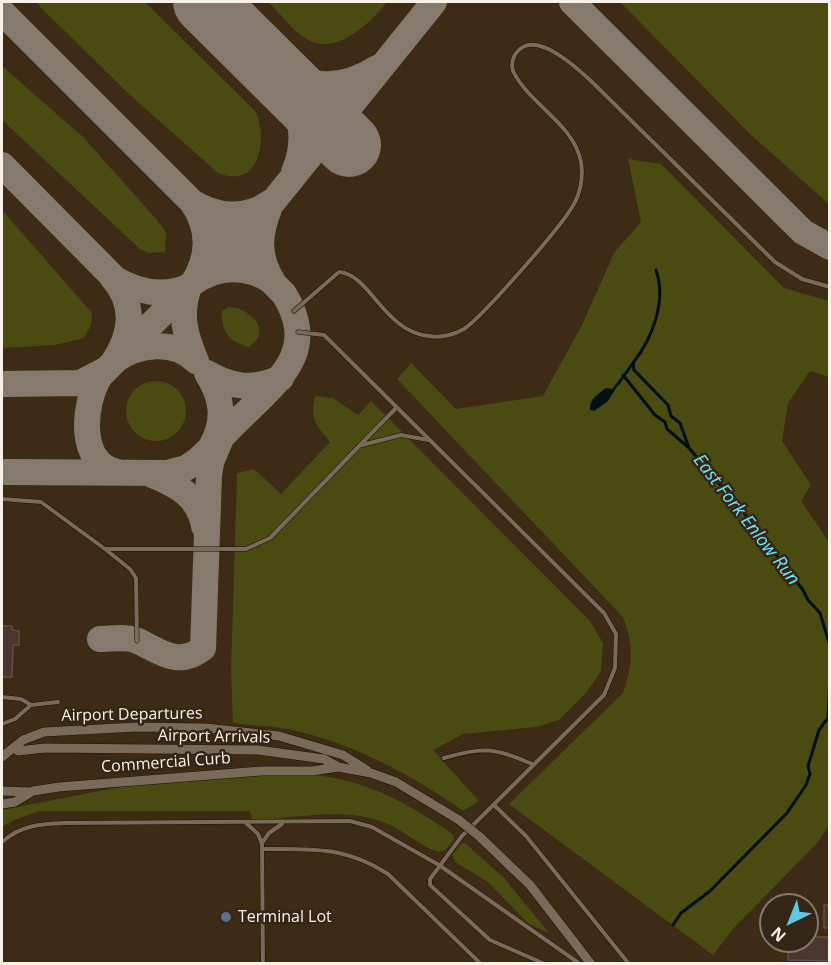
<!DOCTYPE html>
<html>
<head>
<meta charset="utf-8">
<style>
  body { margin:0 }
  #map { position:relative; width:831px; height:965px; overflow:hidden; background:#342617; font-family:"Open Sans",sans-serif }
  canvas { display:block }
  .frame { position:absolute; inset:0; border:3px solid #faf1e8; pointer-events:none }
  .north { position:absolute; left:759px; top:893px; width:60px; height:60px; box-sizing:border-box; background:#342617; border:2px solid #83776b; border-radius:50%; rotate:223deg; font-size:16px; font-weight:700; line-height:24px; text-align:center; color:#faf1e8 }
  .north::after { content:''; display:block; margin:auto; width:21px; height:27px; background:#5cc7e7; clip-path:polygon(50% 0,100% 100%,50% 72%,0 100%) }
</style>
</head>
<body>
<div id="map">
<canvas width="831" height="965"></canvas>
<div class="frame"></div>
<div class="north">N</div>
</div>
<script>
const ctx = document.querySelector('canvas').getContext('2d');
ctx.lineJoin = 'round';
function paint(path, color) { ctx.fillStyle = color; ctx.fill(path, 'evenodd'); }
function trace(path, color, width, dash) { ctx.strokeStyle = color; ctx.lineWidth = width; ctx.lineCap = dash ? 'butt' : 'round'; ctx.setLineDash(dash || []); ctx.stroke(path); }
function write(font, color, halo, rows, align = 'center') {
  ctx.font = font + ' "Open Sans",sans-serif'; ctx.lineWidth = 5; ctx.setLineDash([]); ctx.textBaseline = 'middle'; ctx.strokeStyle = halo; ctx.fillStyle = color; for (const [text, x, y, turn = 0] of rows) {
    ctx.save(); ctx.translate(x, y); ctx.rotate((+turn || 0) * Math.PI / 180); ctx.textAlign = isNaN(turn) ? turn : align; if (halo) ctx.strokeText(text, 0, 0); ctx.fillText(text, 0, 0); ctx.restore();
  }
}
paint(new Path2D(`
  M2,2H829V963L2,964ZM771,905H807V941H771Z`), '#3d2b16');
paint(new Path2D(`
  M35,2H145L256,112C268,141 259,190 218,173L130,95Z
  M268,2H387C370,24 334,58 305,38C291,29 280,13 268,2Z
  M620,2H829V204L751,135Z
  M2,66L83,137L157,220L166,232L165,252L149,253L140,249L2,120Z
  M628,159L661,164L784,288L829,301V377L810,371L788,403L782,441L811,485L801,501L829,542V825L818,842L733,929L713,955L509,804L623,693C633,662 634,648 623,617L397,379L411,363L456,409L543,396L583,323L614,253L641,222Z
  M2,210L92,313L91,325L84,338L55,345L2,348Z
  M229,307C250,308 274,331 249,347C230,343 220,330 222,311Z
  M126 411a30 30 0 1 1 60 0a30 30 0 1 1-60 0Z
  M315,396L333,398L358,415L371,401L590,621L603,643L601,671L586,693L559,720L536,727L463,734L433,750L479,801L463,811C412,775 358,746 297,731C276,726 254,726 233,723L231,671L237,473L254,469L281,494L330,442C315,424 310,419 315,396Z
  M279,772C354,775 391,792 453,834L454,840L445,850L439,852C421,847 404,831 386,823C343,806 296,819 252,820L250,811H40L14,820L2,827V810L120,787Z
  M462,843H465L504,878L549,933L529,924L488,882L455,862L452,855Z`), '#494b11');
paint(new Path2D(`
  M617,383L618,385L608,401L594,411L590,410C589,399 598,394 606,388L612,389Z`), '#031013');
trace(new Path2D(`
  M656,270C667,301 652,339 633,363L634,370L668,405L671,416L680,423L689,448L741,509L803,590L808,600L820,613L830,646
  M623,375L655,415L665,422L667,429L688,447
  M618,384L633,363
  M673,925L681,913L710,891L787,813L806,785L810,774L808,766L819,730L828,718L830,670`), '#031013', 3);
trace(new Path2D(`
  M572,2L803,232L830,247
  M2,12L284,294C315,345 288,372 251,408C233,425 216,443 198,460L186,468L167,473L2,472
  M260,56C299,85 333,96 377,68
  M273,69C297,101 311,133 294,172
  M2,165L125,289
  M269,203C245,220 215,217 192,202C210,228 210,256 193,283C218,265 248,265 273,282C258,258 258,236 269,209
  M189,287C179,315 185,335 196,361C174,339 138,344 114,361C132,333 136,304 112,277C136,292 164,298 190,286
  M2,384L80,383L107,369
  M212,445C226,419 222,397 207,373C232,388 254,390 281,378
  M118,472C77,465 83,403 100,376L272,203L434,2
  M150,474C176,484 199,496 204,526
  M100,639C111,639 128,636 138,641C159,651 179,668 203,648L209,475L211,462L220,441`), '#867a6e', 26);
trace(new Path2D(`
  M205,2L349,145`), '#867a6e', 64);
const building = new Path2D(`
  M2,626H12V630L19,631V645H13L12,677H2Z
  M824,905H830V928H824Z
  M807,937H830V961L788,960V941H807Z`);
paint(building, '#4b362f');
trace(building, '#634d45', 1.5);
const service = new Path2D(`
  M294,311L339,272C370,274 384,332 429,336C440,338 454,335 464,329C482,317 566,222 575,202C581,190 583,175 581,162C574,124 529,104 513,71C511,63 513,55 520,49C539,33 576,67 590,80L775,262L802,279L830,287
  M298,332L324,335L604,613L616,634L615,668L604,695L462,836L430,879V885L490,940L545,964
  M362,445L401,435L428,440
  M2,499L41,502L105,549
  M137,641L136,578L130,569L105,549H246L270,538L397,407
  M2,697L21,699L31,705L58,702
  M2,724L15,719L31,705
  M444,758C485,747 493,747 532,764
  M494,805L526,836L629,964
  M246,823L258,834L262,844L263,964
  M2,842C21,825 41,824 65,823L350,821L372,827L439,865L580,964
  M262,843L269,833L282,824
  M262,849C312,849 344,846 388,874L481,964`);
const tertiary = new Path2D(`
  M18,751L45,748L258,750L324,759L338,767L371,773L396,782L459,820
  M2,757L23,740L44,732L137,727L206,728L279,736L343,755L367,770
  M2,791L31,792
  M2,804L15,802L33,791L59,787L261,771H312L338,767
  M480,837L530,885L591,964`);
trace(service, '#1b0f03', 5);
trace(tertiary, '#1b0f03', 10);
trace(service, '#7a6a5a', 4);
trace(tertiary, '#7a6a5a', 9);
const tertiaryBridge = new Path2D(`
  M459,820L480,837`);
trace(tertiaryBridge, '#1b0f03', 10, []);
trace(tertiaryBridge, '#7a6a5a', 9);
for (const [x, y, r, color] of [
  [226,917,6,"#5c6f8a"]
]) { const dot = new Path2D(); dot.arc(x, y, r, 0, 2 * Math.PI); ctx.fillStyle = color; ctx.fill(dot); trace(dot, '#342617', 2); }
write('16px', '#faf1e8', '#342617', [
  ["Airport Departures",132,715,-1],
  ["Airport Arrivals",214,737,1],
  ["Commercial Curb",166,763,-4]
]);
write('16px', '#faf1e8', '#342617', [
  ["Terminal Lot",238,917]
], 'left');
write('italic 18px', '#6fe5f9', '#342617', [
  ["East Fork Enlow Run",746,520,52]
]);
</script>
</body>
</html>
